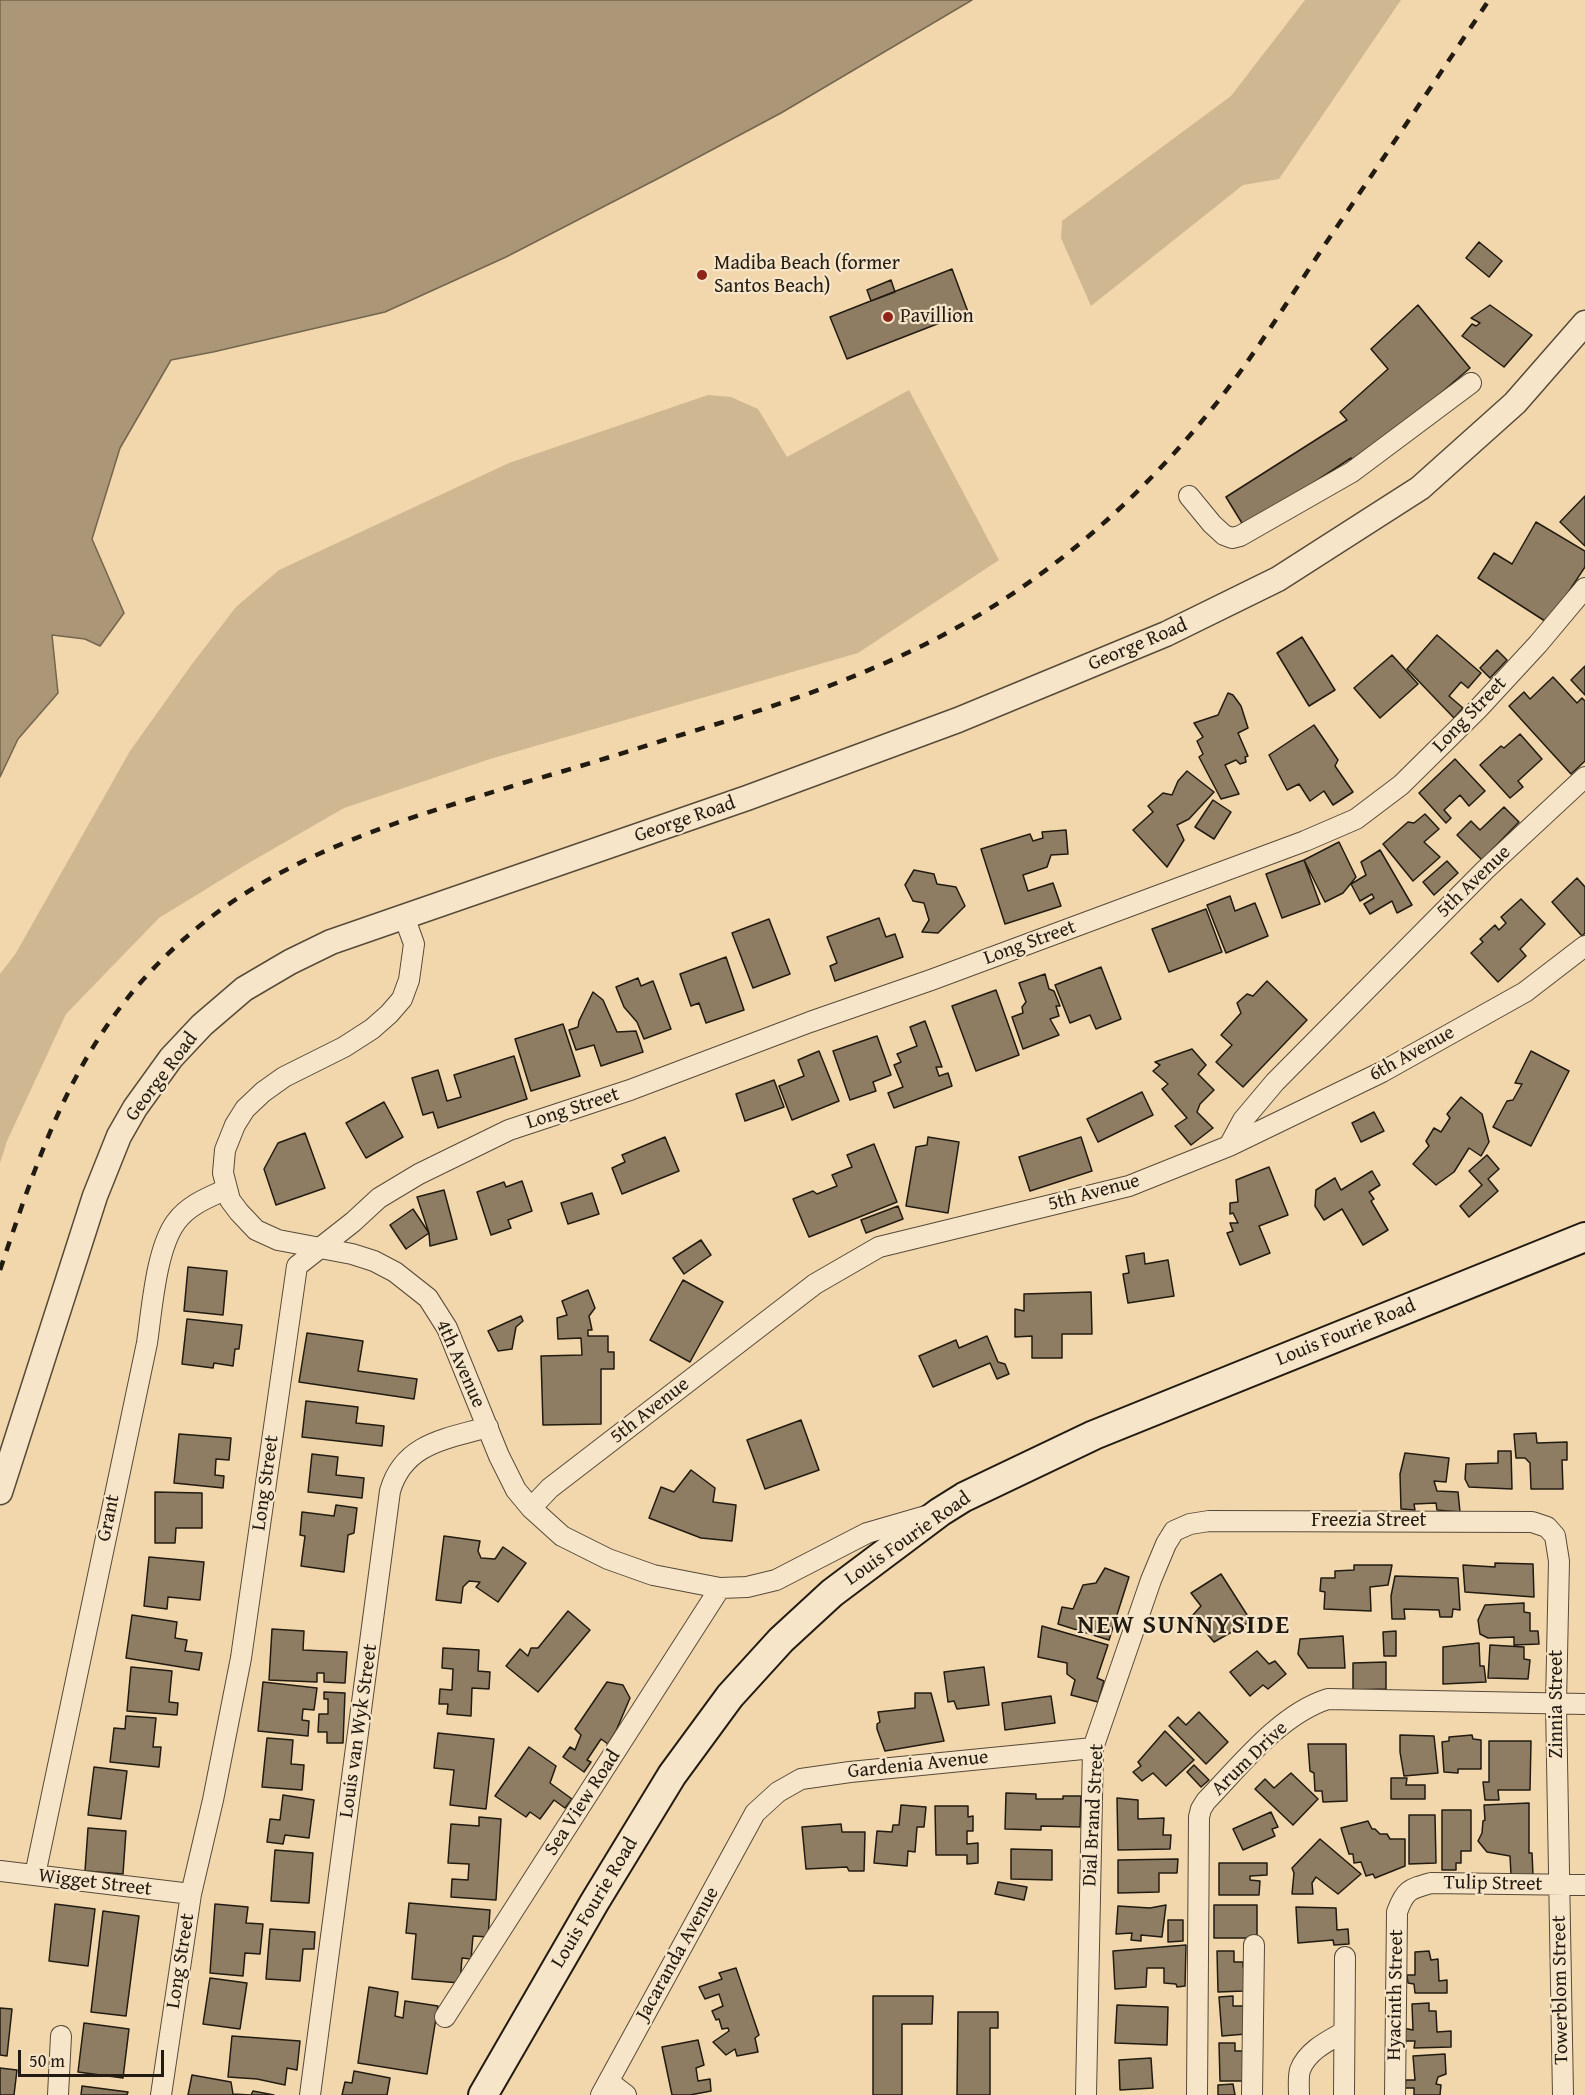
<!DOCTYPE html>
<html>
<head>
<meta charset="utf-8">
<style>
  body { margin:0 }
  #map { position:relative; width:1585px; height:2095px; overflow:hidden; background:#f2d7ac; font-family:"Gentium Book Plus",serif }
  canvas { display:block }
  .scale { position:absolute; left:18px; top:2050px; width:146px; height:27px; box-sizing:border-box; border:3px solid #221b11; border-top:0; padding-left:8px; font-size:18px; line-height:21px; white-space:nowrap; color:#221b11; -webkit-text-stroke:4px #f7e5c9; paint-order:stroke }
</style>
</head>
<body>
<div id="map">
<canvas width="1585" height="2095"></canvas>
<div class="scale">50 m</div>
</div>
<script>
const ctx = document.querySelector('canvas').getContext('2d');
ctx.lineJoin = 'round';
function paint(path, color) { ctx.fillStyle = color; ctx.fill(path, 'evenodd'); }
function trace(path, color, width, dash) { ctx.strokeStyle = color; ctx.lineWidth = width; ctx.lineCap = dash ? 'butt' : 'round'; ctx.setLineDash(dash || []); ctx.stroke(path); }
function write(font, color, halo, rows, align = 'center') {
  ctx.font = font + ' "Gentium Book Plus",serif'; ctx.lineWidth = 4.5; ctx.setLineDash([]); ctx.textBaseline = 'middle'; ctx.strokeStyle = halo; ctx.fillStyle = color; for (const [text, x, y, turn = 0] of rows) {
    ctx.save(); ctx.translate(x, y); ctx.rotate((+turn || 0) * Math.PI / 180); ctx.textAlign = isNaN(turn) ? turn : align; if (halo) ctx.strokeText(text, 0, 0); ctx.fillText(text, 0, 0); ctx.restore();
  }
}
paint(new Path2D(`
  M1305,0H1401L1279,179L1243,185L1091,306L1061,238L1062,221L1231,96Z
  M909,390L999,560L858,653L490,759L344,808L247,864L159,918L66,1014L7,1141L0,1163V974L16,953L130,751L192,664L236,607L279,570L509,463L708,395L731,397L758,409L787,457Z`), '#cfb792');
const water = new Path2D(`
  M0,0H972L781,113L661,177L506,257L385,312L213,352L171,360L120,448L92,539L124,613L100,646L85,639L52,635L58,693L18,739L0,777Z`);
paint(water, '#ab9777');
trace(water, '#74654e', 1.5);
const building = new Path2D(`
  M1479,242L1502,261L1489,277L1466,258Z
  M952,269L968,312L847,359L830,317Z
  M891,280L895,292L871,301L867,290Z
  M1418,305L1470,368L1357,465L1351,458L1245,528L1226,497L1347,420L1340,412L1388,369L1371,349Z
  M1490,305L1532,335L1504,367L1462,336L1472,324L1476,326L1480,323L1471,318Z
  M1585,496V546L1560,522Z
  M1536,522L1585,551V567L1548,623L1478,578L1494,553L1512,564Z
  M1437,635L1481,673L1468,688L1461,682L1449,696L1463,708L1454,718L1407,669Z
  M1302,637L1335,690L1309,706L1277,653Z
  M1497,650L1507,660L1490,678L1480,668Z
  M1392,655L1418,684L1380,718L1354,688Z
  M1585,666V695L1571,680Z
  M1553,677L1577,703L1582,698L1585,701V761L1571,774L1509,706L1524,692L1530,699Z
  M1228,693L1233,695L1241,706L1248,728L1238,733L1248,756L1245,757L1246,762L1240,764L1236,760L1225,765L1239,794L1221,799L1199,757L1203,754L1197,741L1203,737L1194,723L1218,715Z
  M1314,725L1338,760L1335,766L1353,792L1333,805L1324,791L1310,801L1299,784L1287,790L1269,755Z
  M1520,734L1542,759L1518,781L1523,787L1510,798L1480,765L1501,746L1504,748Z
  M1455,759L1485,791L1469,806L1460,795L1444,810L1451,818L1446,823L1419,793Z
  M1187,771L1214,792L1189,819L1177,825L1184,840L1167,867L1133,830L1153,812L1148,806L1163,793L1172,795L1178,781Z
  M1213,800L1231,812L1214,839L1195,827Z
  M1504,807L1519,822L1482,860L1457,835L1471,821L1480,830Z
  M1425,814L1439,829L1424,842L1440,857L1413,881L1383,844L1408,822L1414,823Z
  M1066,830L1068,854L1051,855L1047,867L1023,875L1028,891L1053,883L1061,906L1005,924L981,849L1030,834L1033,841L1043,838L1042,832Z
  M1339,842L1356,877L1343,893L1325,902L1304,860Z
  M1380,850L1412,905L1397,913L1392,901L1370,914L1364,904L1374,898L1372,894L1360,901L1351,884L1366,875L1361,862Z
  M1304,860L1320,904L1282,918L1266,874Z
  M1447,861L1458,873L1434,895L1423,882Z
  M914,870L934,874L937,884L956,887L965,906L938,933L922,932L929,920L924,903L913,901L905,885Z
  M1577,878L1585,887V933L1582,936L1552,902Z
  M1230,896L1235,911L1255,903L1268,936L1226,953L1207,905Z
  M1521,899L1545,924L1520,949L1526,956L1498,982L1471,953L1483,942L1480,939L1495,925L1499,930L1506,923L1501,917Z
  M1206,909L1222,952L1169,972L1152,929Z
  M879,918L886,937L895,934L903,957L835,981L830,966L837,963L827,937Z
  M769,919L790,974L753,988L732,933Z
  M726,957L744,1010L706,1023L699,1003L691,1006L680,974Z
  M1101,967L1121,1019L1096,1029L1090,1015L1070,1023L1055,985Z
  M1045,974L1049,989L1054,991L1060,1006H1056L1059,1016L1050,1019L1059,1035L1023,1049L1012,1017L1023,1013L1022,1007L1026,1002L1019,983Z
  M638,978L641,986L653,981L671,1029L644,1039L637,1022L624,1007L616,987Z
  M1267,981L1307,1020L1243,1087L1216,1062L1232,1045L1221,1035L1241,1013L1237,1003L1247,994L1253,996Z
  M996,990L1019,1055L976,1071L952,1006Z
  M593,992L603,1000L617,1032L636,1031L643,1052L601,1066L594,1045L576,1050L569,1030L578,1027L579,1021Z
  M925,1021L942,1067H936L939,1076L948,1073L952,1086L894,1108L888,1093L903,1087L894,1065L901,1062L897,1054L917,1046L910,1027Z
  M563,1024L580,1076L531,1091L515,1039Z
  M877,1036L891,1075L873,1082L876,1091L850,1100L833,1051Z
  M1192,1049L1206,1065L1198,1074L1214,1090L1200,1104L1197,1112L1213,1128L1191,1145L1175,1126L1187,1118L1162,1089L1168,1084L1153,1071L1160,1065L1155,1062Z
  M819,1051L839,1101L792,1120L779,1086L804,1076L798,1060Z
  M1531,1051L1569,1071L1531,1146L1493,1127L1507,1101L1513,1100L1522,1084L1515,1083Z
  M514,1056L527,1099L438,1128L433,1112L423,1115L412,1078L438,1070L447,1101L461,1097L454,1075Z
  M774,1080L784,1107L745,1121L736,1094Z
  M1142,1092L1153,1115L1098,1142L1087,1119Z
  M1461,1097L1482,1114L1489,1142L1481,1156L1469,1148L1454,1172L1436,1185L1413,1164L1429,1146L1426,1141L1434,1128L1441,1132L1450,1118L1447,1114Z
  M384,1102L403,1137L366,1158L346,1123Z
  M1374,1112L1384,1131L1361,1142L1352,1123Z
  M305,1133L325,1188L276,1205L264,1169L278,1143Z
  M665,1137L679,1171L622,1194L612,1168L625,1162L622,1155Z
  M928,1137L959,1142L948,1213L906,1206L916,1147L927,1145Z
  M1081,1137L1092,1171L1030,1191L1019,1157Z
  M874,1144L897,1202L809,1237L793,1199L813,1191L817,1194L837,1186L832,1175L852,1167L847,1155Z
  M1487,1155L1499,1169L1488,1179L1498,1191L1469,1217L1460,1206L1482,1185L1469,1171Z
  M1269,1167L1288,1215L1259,1226L1270,1253L1240,1265L1227,1233L1233,1231L1230,1223H1238L1233,1213L1230,1214V1203L1238,1202L1236,1180Z
  M1372,1171L1380,1185L1369,1192L1374,1199L1371,1201L1388,1230L1363,1245L1342,1209L1324,1220L1315,1206L1316,1190L1335,1178L1341,1190Z
  M522,1181L532,1211L508,1220L511,1228L491,1235L477,1192L504,1182L506,1187Z
  M444,1190L457,1239L430,1246L429,1233L417,1197Z
  M592,1193L599,1214L568,1224L561,1203Z
  M898,1206L903,1219L866,1233L861,1220Z
  M413,1209L429,1233L406,1249L390,1225Z
  M701,1240L711,1255L684,1274L673,1258Z
  M1144,1253L1145,1264L1168,1260L1174,1296L1128,1303L1123,1274L1129,1273L1126,1256Z
  M188,1267L227,1271L223,1315L184,1311Z
  M683,1280L723,1302L690,1362L650,1340Z
  M588,1290L595,1308L589,1316L592,1330H588V1336H608V1352H614V1369H601V1424L543,1425L541,1356L582,1355L581,1338L558,1339L557,1318L567,1315L562,1301Z
  M1091,1292L1092,1334H1062V1358H1032V1336L1015,1337V1309L1024,1311V1294Z
  M521,1316L523,1321L516,1327L512,1349L498,1351L488,1331Z
  M187,1319L242,1325L239,1349H235L233,1366L214,1363L213,1368L182,1364Z
  M307,1333L363,1341L358,1371L417,1379L414,1399L299,1382Z
  M987,1336L998,1362L1005,1364L1009,1374L997,1379L990,1363L933,1387L919,1356L956,1340L959,1348Z
  M306,1401L358,1407L356,1423L384,1426L382,1446L302,1437Z
  M801,1420L819,1470L765,1489L747,1440Z
  M1536,1433L1537,1443L1567,1442V1460H1562L1563,1489H1531L1530,1463L1525,1458H1516L1514,1434Z
  M179,1434L231,1438L229,1460L216,1459L215,1475L224,1476L223,1488L174,1483Z
  M1498,1451H1511L1512,1489L1469,1487L1465,1479L1466,1464L1498,1463Z
  M1405,1453L1449,1458L1446,1482L1434,1481L1437,1491L1458,1492L1460,1512L1437,1510L1436,1503L1414,1504L1415,1510L1401,1509L1400,1474Z
  M312,1454L338,1457L336,1475L364,1478L362,1498L308,1492Z
  M691,1470L715,1488L713,1502L736,1505L732,1541L701,1538L649,1518L661,1487L674,1492Z
  M155,1492L202,1493V1528H176L175,1543H155Z
  M336,1505L357,1508L354,1533L348,1535L344,1572L301,1566L305,1536L300,1535L302,1512L334,1516Z
  M444,1536L480,1541L478,1551L481,1558L495,1559L503,1547L526,1563L498,1602L476,1587L480,1582L469,1581L463,1587L461,1603L436,1600Z
  M149,1557L204,1562L200,1600L168,1597L167,1609L144,1606Z
  M1495,1563L1533,1564L1534,1597L1465,1592L1463,1565L1495,1567Z
  M1354,1565H1392L1388,1585L1370,1587L1371,1611L1324,1609L1325,1592L1320,1591L1321,1578H1335V1571L1354,1570Z
  M1105,1568L1129,1577L1109,1640L1058,1624L1062,1607L1073,1609L1083,1585L1096,1583Z
  M1221,1574L1251,1621L1214,1642L1192,1616L1201,1606L1191,1593Z
  M1395,1576L1458,1578L1460,1610L1453,1609L1452,1617H1440L1439,1610L1404,1609L1405,1619H1392L1391,1596Z
  M1524,1603V1612L1530,1613V1631H1538L1539,1644L1514,1645V1637L1488,1638L1480,1634L1478,1620L1485,1605Z
  M568,1611L590,1630L538,1692L506,1666L520,1649L528,1656L531,1648H538Z
  M132,1615L177,1622L175,1638L187,1640L185,1651L202,1653L199,1670L126,1658Z
  M1042,1626L1108,1645L1097,1678L1104,1681L1098,1702L1071,1695L1075,1680L1067,1674V1663L1038,1657Z
  M272,1629L304,1631L303,1650L347,1652L345,1683L324,1682V1673H317V1682L269,1680Z
  M1396,1631V1656H1384L1383,1632Z
  M1343,1636L1345,1668H1308L1298,1654L1300,1639Z
  M1479,1643L1480,1666H1484L1486,1682L1443,1684V1647Z
  M1490,1645L1524,1647V1659L1530,1660L1528,1679L1488,1678Z
  M443,1648L479,1650L478,1671L490,1672L489,1689L472,1688L471,1716L447,1714L448,1704H439L440,1689L452,1690L453,1669L442,1668Z
  M1257,1651L1269,1664L1275,1661L1286,1674L1268,1689L1263,1685L1250,1696L1230,1672Z
  M1386,1662V1689L1353,1690V1663Z
  M131,1667L172,1671L169,1702L178,1703L177,1715L127,1711Z
  M984,1667L989,1705L957,1709L954,1701L948,1702L944,1672Z
  M263,1682L317,1688L314,1710L303,1709L302,1720L309,1721L308,1736L258,1731Z
  M607,1682L623,1685L630,1698L616,1731L608,1744L601,1739L587,1760L591,1762L584,1772L563,1757L570,1747L575,1750L581,1735L575,1729Z
  M324,1692L345,1693L343,1743H327V1732H318L319,1714H328V1699H324Z
  M915,1693H931L944,1741L885,1751L877,1729V1724L880,1722L878,1712L915,1708Z
  M1051,1696L1055,1723L1005,1730L1002,1703Z
  M1199,1712L1228,1742L1206,1764L1169,1726L1178,1717L1186,1725Z
  M126,1716L156,1718L153,1747H161L159,1767L110,1762L114,1728L125,1729Z
  M1165,1731L1194,1760L1166,1786L1153,1773L1142,1781L1133,1772L1141,1766L1138,1762Z
  M438,1733L494,1739L486,1809L450,1805L454,1770L434,1768Z
  M1400,1735L1434,1736L1438,1773L1404,1776L1400,1752Z
  M1472,1735L1473,1739L1481,1740V1769H1458V1773L1444,1772L1442,1742L1449,1741V1737Z
  M267,1738L293,1740L291,1764L304,1765L302,1790L262,1787Z
  M1489,1741H1531L1530,1790H1498L1499,1800H1485L1483,1782H1489Z
  M1308,1744H1346L1347,1801L1323,1802L1322,1791H1315L1314,1773L1310,1771Z
  M529,1747L556,1766L550,1783L572,1799L565,1808L554,1800L540,1819L530,1812L526,1817L495,1796Z
  M1194,1765L1209,1780L1201,1787L1187,1772Z
  M94,1767L127,1771L121,1819L88,1815Z
  M1291,1773L1318,1799L1293,1825L1255,1789L1265,1779L1274,1788Z
  M1391,1778H1407L1406,1785H1425V1799H1391Z
  M1006,1793L1036,1794V1799H1063V1796H1081L1080,1827L1041,1826V1830L1005,1829Z
  M283,1795L314,1800L309,1838L285,1835L283,1844L267,1842L270,1819L280,1820Z
  M1117,1798L1138,1800V1819L1164,1818L1163,1835H1171L1170,1849L1118,1850Z
  M1529,1803V1853H1532L1533,1875H1511L1510,1856L1487,1852L1478,1841L1482,1833L1483,1821L1485,1820L1484,1805Z
  M901,1805L926,1807L924,1827H917L915,1852L908,1851L907,1866L874,1863L877,1831L892,1832L893,1825H899Z
  M935,1806H968V1817L973,1816V1831H967V1844L978,1843V1863L967,1864V1855H936Z
  M1442,1810H1471V1851H1461V1863H1456V1870H1442Z
  M1271,1812L1278,1827L1272,1829L1275,1836L1243,1850L1233,1829Z
  M1409,1815H1435L1436,1863L1409,1864Z
  M479,1817L501,1819L496,1900L451,1897L452,1879L468,1880L469,1864L448,1863L451,1824L479,1826Z
  M1368,1821L1372,1829H1375L1380,1834H1387L1390,1839H1405V1866L1375,1878L1373,1874L1366,1876L1361,1862L1354,1863L1353,1854H1349L1341,1828Z
  M841,1824L842,1832H865L864,1871H849L847,1867L806,1869L802,1827Z
  M88,1828L126,1831L123,1874L85,1871Z
  M1320,1839L1361,1874L1338,1894L1316,1877L1312,1883L1313,1894H1292L1294,1873L1292,1868Z
  M1011,1849L1052,1850V1880L1011,1879Z
  M275,1850L313,1853L309,1903L271,1901Z
  M1178,1859L1177,1873H1159V1892L1118,1893V1860Z
  M1219,1863H1267V1875L1250,1876V1880L1260,1881L1259,1895H1219Z
  M998,1882L1027,1887L1024,1900L995,1894Z
  M409,1903L490,1910L488,1937L473,1936L471,1959L462,1958L460,1983L412,1979L416,1934L406,1933Z
  M55,1904L95,1909L88,1966L49,1961Z
  M215,1904L248,1907L246,1923L263,1924L260,1954L245,1953L243,1976L210,1973Z
  M1166,1905L1162,1937L1141,1935V1941L1131,1940L1132,1933L1116,1934L1118,1906L1150,1908Z
  M1214,1905H1257V1938H1214Z
  M1296,1907L1336,1908L1337,1930L1348,1929L1349,1944L1334,1945L1333,1940L1298,1943Z
  M103,1911L139,1916L126,2016L91,2012Z
  M1168,1920H1183V1941L1168,1942Z
  M270,1929L315,1932L314,1949H303L300,1981L266,1979Z
  M1186,1945L1185,1986L1177,1987L1176,1984L1164,1983V1968H1147L1146,1987L1115,1989L1113,1951Z
  M1217,1951H1234V1962H1243V1967L1250,1966L1244,1991L1218,1992Z
  M1429,1951L1431,1960L1438,1959L1439,1981L1447,1980V1993H1415L1414,1984L1408,1983L1407,1975H1415V1952Z
  M736,1968L759,2035L755,2038L758,2052L737,2056L735,2049L726,2055L713,2042L729,2031L728,2028L722,2029L719,2019L716,2020L712,2011L723,2006L719,1994L705,1999L699,1987L722,1979L719,1973Z
  M210,1978L247,1983L240,2029L203,2024Z
  M369,1987L398,1992L395,2016L403,2018L405,2001L438,2006L427,2074L358,2063Z
  M873,1996H933L932,2024H902V2095H873Z
  M1233,1996V2006H1244L1246,2034L1222,2036L1219,1997Z
  M1429,2003V2011H1436L1437,2032L1451,2031V2047L1414,2048L1415,2041H1405L1403,2028L1413,2030L1412,2004Z
  M1117,2005L1168,2007L1167,2045L1115,2043Z
  M0,2008L12,2009L7,2056L0,2055Z
  M958,2012H998V2028H990V2095H957Z
  M84,2023L129,2029L123,2078L78,2072Z
  M232,2036L300,2041L297,2070L287,2068L285,2085L257,2079L228,2077Z
  M698,2040L704,2065L696,2068L698,2081L710,2079L711,2091L690,2095H672L662,2047Z
  M1219,2043H1235V2051H1244V2081H1220Z
  M1445,2054L1446,2074L1438,2077L1436,2084L1441,2085L1440,2095H1414V2088H1405L1406,2080H1415L1413,2056Z
  M1151,2058L1153,2088L1120,2090L1119,2060Z
  M0,2068L17,2070L14,2095H0Z
  M354,2071L390,2078L387,2095H342L345,2082L352,2083Z
  M192,2075L231,2082L233,2094L251,2095L253,2091L274,2095H188Z
  M1233,2084L1235,2095H1218V2085Z
  M82,2086L128,2092L127,2095H81Z`);
paint(building, '#8e7d62');
trace(building, '#221b11', 1.5);
const minor = new Path2D(`
  M1189,496L1212,524L1224,535L1232,538L1240,536L1352,472L1471,383
  M404,916L414,944L409,980L402,999L389,1014L372,1029L344,1047L284,1077L263,1092L245,1109L235,1125L225,1150L223,1173L230,1200L239,1212L256,1230L278,1240L352,1254L374,1261L395,1272L428,1298L447,1328L499,1456L516,1490L531,1508L562,1536L608,1559L653,1575L720,1588L747,1587L776,1580L867,1533L929,1515
  M1229,1146L1243,1120L1275,1082L1485,870L1585,777
  M531,1508L550,1488L815,1284L879,1247L1129,1186L1229,1146L1382,1072L1525,992L1585,946
  M0,1871L191,1894
  M35,1875L147,1343C152,1309 156,1249 176,1222C188,1205 209,1197 227,1189
  M445,2017L720,1588
  M609,2082L626,2095
  M58,2095L61,2036
  M161,2095L191,1894L213,1800L241,1658L297,1266L353,1222L379,1198L419,1174L509,1130L630,1090L810,1022L931,980L1305,841L1356,819L1401,785L1477,710L1538,644L1585,588
  M310,2095L390,1491C404,1443 446,1439 488,1427
  M601,2095L755,1813L778,1792L801,1779L850,1772L1093,1748
  M1086,2095L1093,1748L1151,1580L1166,1544L1174,1531L1190,1524L1209,1521L1532,1522L1547,1527L1555,1536L1559,1561L1556,1704L1563,2095
  M1197,2095L1199,1817L1201,1809L1206,1801C1240,1766 1280,1714 1328,1699L1585,1704
  M1252,2095L1254,1945
  M1299,2095C1299,2088 1298,2077 1300,2070C1307,2051 1328,2041 1344,2032
  M1344,2095L1345,1957
  M1395,2095L1397,1912C1405,1890 1409,1889 1431,1883L1585,1885`);
const tertiary = new Path2D(`
  M0,1492L95,1196L119,1136L135,1108L171,1058L202,1025L244,989L290,962L331,942L747,798L958,720L1166,634L1278,579L1420,488L1515,403L1585,323`);
const secondary = new Path2D(`
  M483,2095L594,1903L672,1775L730,1696L781,1640L832,1593L940,1512L964,1497L1094,1435L1585,1237`);
trace(minor, '#564a38', 22);
trace(tertiary, '#564a38', 27);
trace(secondary, '#221b11', 32);
trace(minor, '#f7e5c9', 20);
trace(tertiary, '#f7e5c9', 24);
trace(secondary, '#f7e5c9', 28);
trace(new Path2D(`
  M0,1270C31,1179 60,1087 119,1009C227,867 375,828 536,779C586,765 635,749 684,734C797,700 907,663 1006,598C1084,547 1153,482 1211,410C1254,357 1290,297 1328,240C1382,160 1436,80 1489,0`), '#221b11', 4.5, [10, 10]);
for (const [x, y, r, color] of [
  [702,275,6,"#8f2418"],
  [888,317,6,"#8f2418"]
]) { const dot = new Path2D(); dot.arc(x, y, r, 0, 2 * Math.PI); ctx.fillStyle = color; ctx.fill(dot); trace(dot, '#f7e5c9', 2); }
write('20px', '#221b11', '#f7e5c9', [
  ["Madiba Beach (former",714,264],
  ["Santos Beach)",714,287],
  ["Pavillion",900,317]
], 'left');
write('20px', '#221b11', '#f7e5c9', [
  ["George Road",1138,645,-23],
  ["Long Street",1470,715,-46],
  ["George Road",685,820,-19],
  ["5th Avenue",1474,882,-44],
  ["Long Street",1030,943,-20],
  ["6th Avenue",1412,1054,-29],
  ["George Road",162,1077,-53],
  ["Long Street",573,1109,-18],
  ["5th Avenue",1094,1193,-15],
  ["Louis Fourie Road",1346,1333,-22],
  ["4th Avenue",460,1364,66],
  ["5th Avenue",650,1411,-38],
  ["Long Street",266,1483,-82],
  ["Grant",109,1518,-78],
  ["Freezia Street",1369,1521],
  ["Louis Fourie Road",908,1539,-35],
  ["Zinnia Street",1557,1704,-90],
  ["Louis van Wyk Street",359,1731,-82],
  ["Arum Drive",1250,1759,-44],
  ["Gardenia Avenue",918,1765,-6],
  ["Sea View Road",583,1803,-57],
  ["Dial Brand Street",1094,1815,-87],
  ["Wigget Street",95,1883,7],
  ["Tulip Street",1493,1884,1],
  ["Louis Fourie Road",595,1903,-59],
  ["Jacaranda Avenue",678,1954,-61],
  ["Long Street",181,1961,-81],
  ["Towerblom Street",1561,1990,-91],
  ["Hyacinth Street",1396,1995,-89]
]);
ctx.letterSpacing = '1.5px';
write('bold 26px', '#221b11', '#f7e5c9', [
  ["NEW SUNNYSIDE",1184,1626]
]);
ctx.letterSpacing = '0px';
</script>
</body>
</html>
